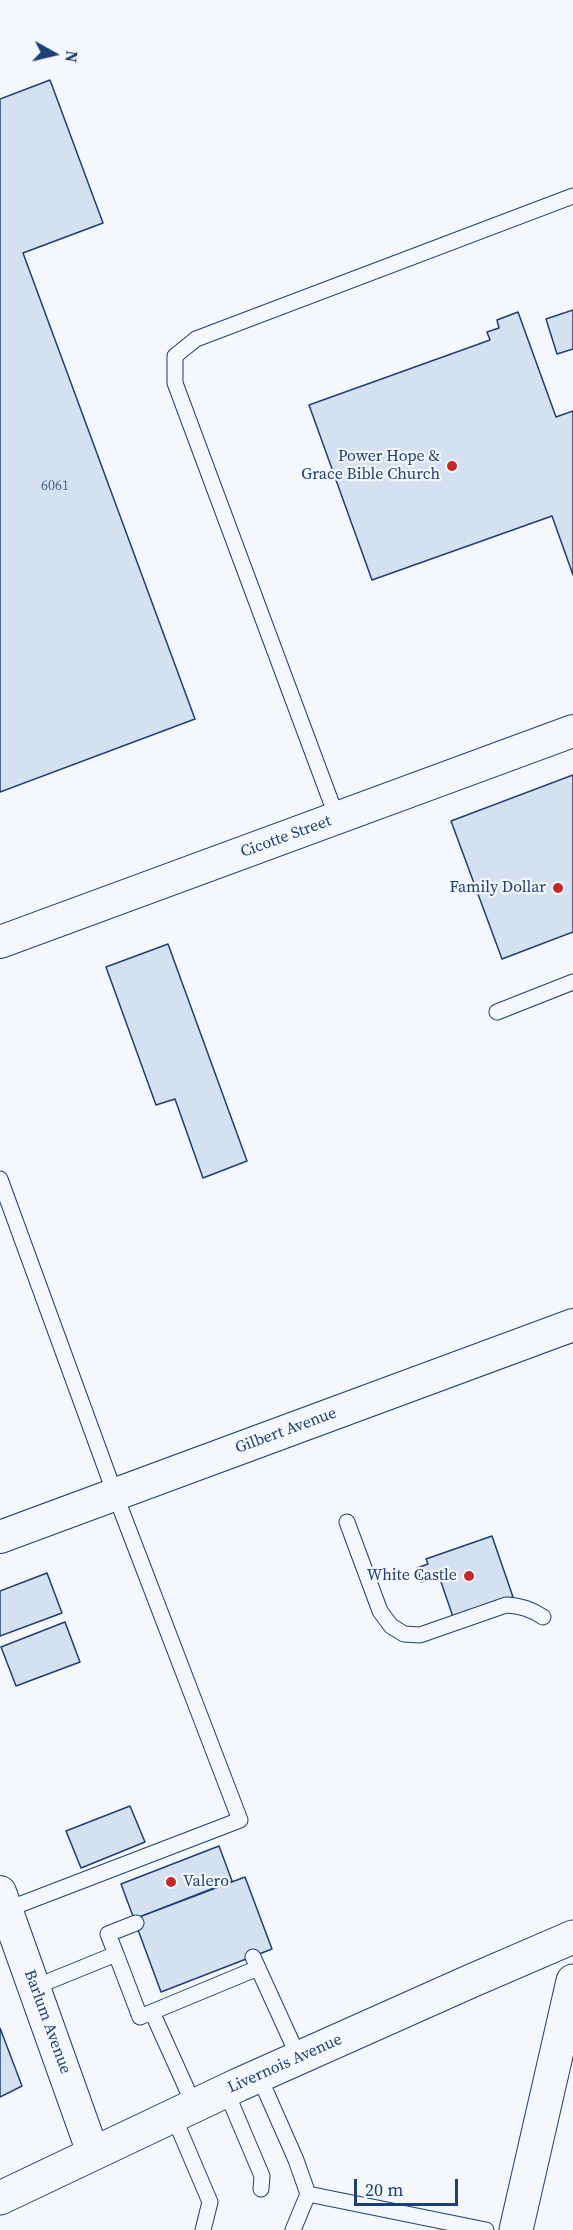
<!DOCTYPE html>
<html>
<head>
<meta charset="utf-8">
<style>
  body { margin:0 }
  #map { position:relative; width:573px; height:2230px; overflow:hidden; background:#f4f7fb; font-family:"Source Serif 4",serif }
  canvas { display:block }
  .north { position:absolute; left:24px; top:24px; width:60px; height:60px; -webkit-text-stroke:4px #f4f7fb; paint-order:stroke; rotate:98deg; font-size:16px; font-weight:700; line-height:24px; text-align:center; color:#1d3f73 }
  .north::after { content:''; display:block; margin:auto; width:21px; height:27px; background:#1d3f73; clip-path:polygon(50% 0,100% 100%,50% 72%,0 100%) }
  .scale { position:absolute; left:354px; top:2179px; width:104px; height:27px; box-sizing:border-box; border:3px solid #1d3f73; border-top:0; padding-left:8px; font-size:18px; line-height:21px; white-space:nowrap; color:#1d3f73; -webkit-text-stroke:4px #f4f7fb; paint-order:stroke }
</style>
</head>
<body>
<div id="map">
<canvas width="573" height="2230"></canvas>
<div class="north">N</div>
<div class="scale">20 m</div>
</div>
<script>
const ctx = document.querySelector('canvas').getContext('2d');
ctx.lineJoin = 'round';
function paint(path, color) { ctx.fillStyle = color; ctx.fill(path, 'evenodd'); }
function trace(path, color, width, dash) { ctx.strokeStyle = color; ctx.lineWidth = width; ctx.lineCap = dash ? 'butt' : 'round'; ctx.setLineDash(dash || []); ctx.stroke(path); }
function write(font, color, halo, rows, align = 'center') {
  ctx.font = font + ' "Source Serif 4",serif'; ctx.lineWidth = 4.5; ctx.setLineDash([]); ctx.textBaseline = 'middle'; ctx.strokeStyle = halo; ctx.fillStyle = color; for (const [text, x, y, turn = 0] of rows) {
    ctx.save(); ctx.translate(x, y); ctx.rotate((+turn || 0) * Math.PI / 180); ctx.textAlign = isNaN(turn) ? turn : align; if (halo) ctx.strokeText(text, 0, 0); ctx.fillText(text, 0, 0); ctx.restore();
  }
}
const building = new Path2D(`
  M50,80L103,223L23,253L195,719L0,792V99Z
  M573,310V349L557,354L546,319Z
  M518,312L556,417L573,411V575L552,516L372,580L309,405L490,340L487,332L499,328L497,320Z
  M573,775V932L502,959L451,821Z
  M168,944L247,1161L203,1178L175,1099L156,1105L106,967Z
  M492,1536L513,1597L453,1617L439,1576L421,1582L417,1568L428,1564L426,1559Z
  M47,1573L62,1613L0,1636V1591Z
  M65,1622L80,1662L16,1686L1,1647Z
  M130,1806L145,1842L81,1868L66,1831Z
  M219,1846L232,1881L134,1919L121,1884Z
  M245,1877L272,1949L161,1992L134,1919Z
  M0,2028L22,2086L0,2097Z`);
paint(building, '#d5e0f0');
trace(building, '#1d3f73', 1.5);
const lane = new Path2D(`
  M337,818L175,383V356L196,339L573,196
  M497,1012L573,982
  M0,1179L115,1494L240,1820L3,1911
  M347,1522L380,1611L391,1626L404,1634L420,1635L506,1605C521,1606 531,1609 543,1617
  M116,1954L140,2017L152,2012
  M253,1957L299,2058
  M35,1987L116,1954L108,1934L136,1923
  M259,2076L296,2160L308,2194L293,2230
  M226,2091L262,2176L261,2189
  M194,2105L152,2012L258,1968
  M173,2115L210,2202L203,2230
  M308,2194L486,2230`);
const street = new Path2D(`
  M0,942L573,731
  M0,1537L573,1325
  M0,1892L93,2153`);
const primary = new Path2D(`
  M0,2198L238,2085L471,1981L573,1937
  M516,2230L573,1981`);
trace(lane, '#1d3f73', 17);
trace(street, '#1d3f73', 34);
trace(primary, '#1d3f73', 35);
trace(lane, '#f4f7fb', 15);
trace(street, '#f4f7fb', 32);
trace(primary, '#f4f7fb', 33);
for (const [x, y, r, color] of [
  [452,466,6,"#c62828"],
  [558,888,6,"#c62828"],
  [469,1576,6,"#c62828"],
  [171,1882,6,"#c62828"]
]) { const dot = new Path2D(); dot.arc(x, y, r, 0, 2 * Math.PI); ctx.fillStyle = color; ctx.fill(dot); trace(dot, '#f4f7fb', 2); }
write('14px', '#4b6792', null, [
  ["6061",55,486]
]);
write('16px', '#1d3f73', '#f4f7fb', [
  ["Power Hope &",440,457],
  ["Grace Bible Church",440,475],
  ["Family Dollar",546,888],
  ["White Castle",457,1576],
  ["Valero",183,1882,"left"]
], 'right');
write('16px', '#1d3f73', '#f4f7fb', [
  ["Cicotte Street",286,837,-20],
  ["Gilbert Avenue",286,1431,-20],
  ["Barlum Avenue",47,2022,70],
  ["Livernois Avenue",285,2064,-24]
]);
</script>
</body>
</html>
